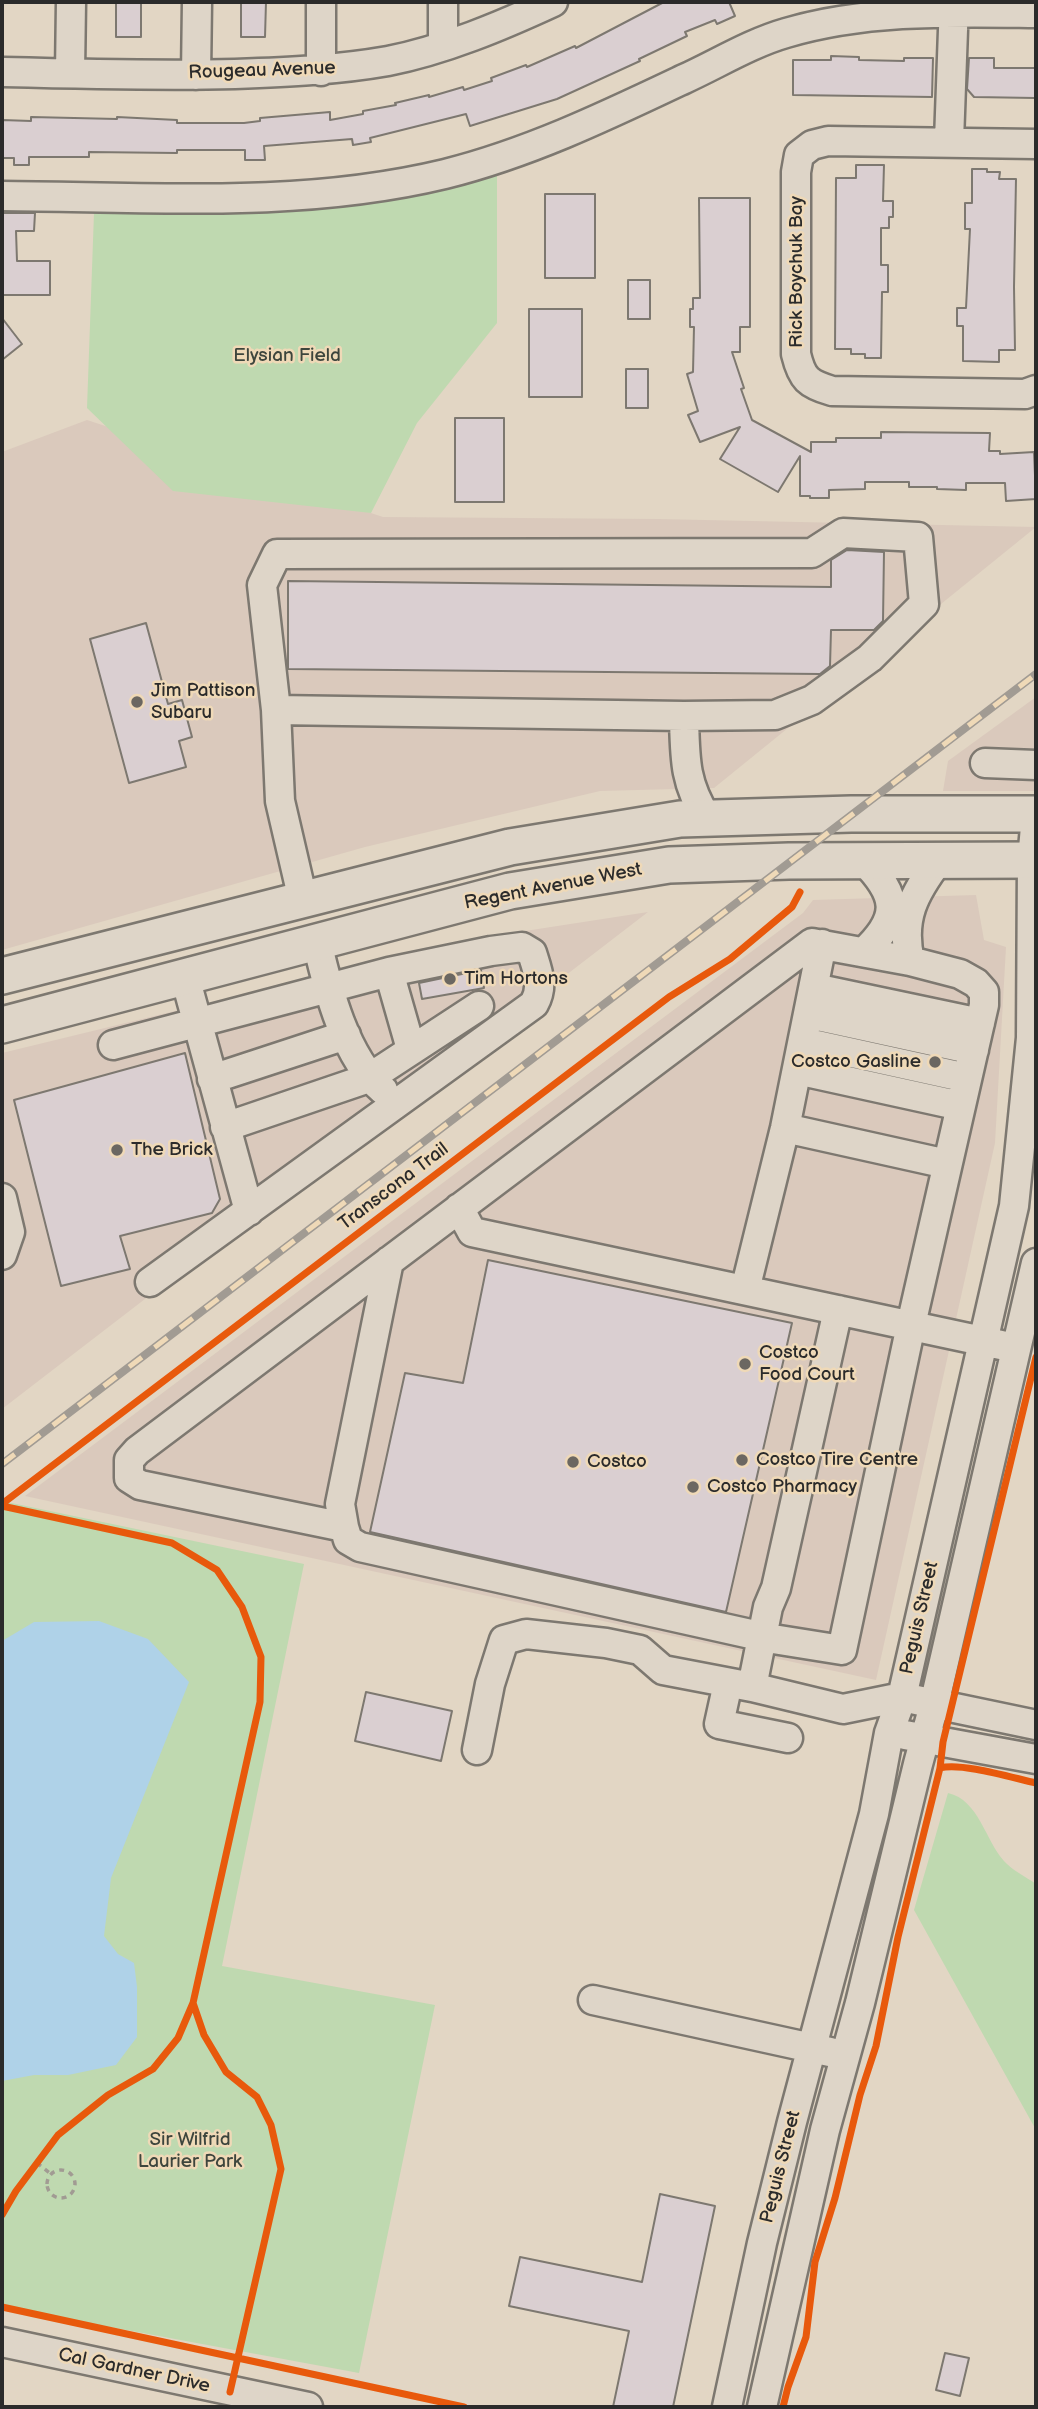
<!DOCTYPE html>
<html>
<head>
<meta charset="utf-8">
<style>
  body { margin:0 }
  #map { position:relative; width:1038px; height:2409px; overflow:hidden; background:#e2d6c4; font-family:"Balsamiq Sans",sans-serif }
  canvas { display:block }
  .frame { position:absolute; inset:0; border:4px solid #2b2b2b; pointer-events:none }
</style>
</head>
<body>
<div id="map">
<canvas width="1038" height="2409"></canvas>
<div class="frame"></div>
</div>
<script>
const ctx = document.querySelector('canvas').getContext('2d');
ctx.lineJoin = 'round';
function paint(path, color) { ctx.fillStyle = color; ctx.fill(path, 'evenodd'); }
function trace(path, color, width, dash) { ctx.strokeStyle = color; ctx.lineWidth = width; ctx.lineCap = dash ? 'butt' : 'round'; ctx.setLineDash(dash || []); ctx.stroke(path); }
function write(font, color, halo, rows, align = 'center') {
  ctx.font = font + ' "Balsamiq Sans",sans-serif'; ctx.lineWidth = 5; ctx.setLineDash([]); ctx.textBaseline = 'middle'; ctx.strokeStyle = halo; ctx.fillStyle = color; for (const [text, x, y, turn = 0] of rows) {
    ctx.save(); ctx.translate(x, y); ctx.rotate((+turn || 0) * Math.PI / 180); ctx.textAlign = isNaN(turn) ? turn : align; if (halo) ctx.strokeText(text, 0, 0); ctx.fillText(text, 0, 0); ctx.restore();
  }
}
paint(new Path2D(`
  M87,420L383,517L657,519L1036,527L714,788L600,791L365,847L2,950V452Z
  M1036,697V791H943L948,761Z
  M976,895L984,940L1006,947L995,1143L876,1680L25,1496L803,913L813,900Z
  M648,912L2,1409V1053L467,940Z`), '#dac9bc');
paint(new Path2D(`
  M497,174V323L417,423L371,513L173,491L87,408L94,213L326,209Z
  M2,1501L304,1564L222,1966L435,2005L359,2373L2,2307Z
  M948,1793C979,1800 985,1840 1004,1861C1012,1870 1026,1877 1036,1884V2130L914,1910Z`), '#bfd9b0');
paint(new Path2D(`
  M99,1621L148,1639L189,1682L111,1878L104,1936L118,1954L134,1963L137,1987V2037L116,2065L68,2075H34L2,2081V1641L34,1622Z`), '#afd2e8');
const building = new Path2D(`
  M116,2H141V37H116Z
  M241,2H266L265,37H241Z
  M664,2H729L735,16L717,24L715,20L685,32L687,36L639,59L640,61L557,99L470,126L466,114L370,138L371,142L353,145L352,139L264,146L265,160H245V150H177V153L89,152V157H29V165H14V158H2V120L31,121V117L117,119V117L177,120V123H244L260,121V118L330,112V120L363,114V111L396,105L395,103L429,95V97L463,87L464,90L492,81L491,78L526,65L527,67L575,46L576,48Z
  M831,56L859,57V60L904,61V58H933L932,97L793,95V60H831Z
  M969,58H994V68H1035V98L974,97L967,89Z
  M856,165H884L883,201H893V217H889V228H881V265H888V292H882L881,358H865V354H851V349H835L836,178H856Z
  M972,169H987V172H1000L999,179H1016L1014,287L1015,350H999V362L963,361V326H957V308H966L970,229H965V203H972Z
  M545,194H595V278H545Z
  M699,198H750V327H740V352H732L744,388L741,389L752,420L811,452V442H836V438H881V432L990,433L989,451H1000V454L1034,452L1036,499L1006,501L1005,483H966V490L937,489V487H909V482H865V489L829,490V498H810V496H800V456L778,492L720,459L740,427L700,442L688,415L698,411L687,374L693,372L694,327H690V309H693V298H700Z
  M2,213H35L34,231H16L17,261H50V295H2Z
  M628,280H650V319H628Z
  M529,309H582V397H529Z
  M2,318L22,344L2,360Z
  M626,369H648V408H626Z
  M455,418H504V502H455Z
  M847,550L884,552L883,621L874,630H831L830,666L820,674L288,669V581L831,587V560Z
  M146,623L168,704L182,700L192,737L179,741L186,767L129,783L90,639Z
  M481,970L484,988L422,999L419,983Z
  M185,1053L220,1199L212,1213L120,1236L130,1269L61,1286L14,1100Z
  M488,1260L792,1323L726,1612L370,1532L405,1373L463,1383Z
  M366,1692L452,1711L441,1761L355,1741Z
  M660,2194L715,2206L673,2407H613L629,2331L509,2306L520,2257L642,2282Z
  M945,2353L969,2358L960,2396L936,2390Z`);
paint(building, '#dacfd1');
trace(building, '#7d7870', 2);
const minor = new Path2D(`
  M321,2V71
  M443,2V45
  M2,72C80,74 157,76 235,74C287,72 337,70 388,61C444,50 501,26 553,2
  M70,73L71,2
  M196,75L197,2
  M949,141L954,2
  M1036,144L828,141L812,145L799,155L796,172V354C802,379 808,384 832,391L1025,394L1036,390
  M2,196C149,197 300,209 445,174C529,153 606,116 684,79C717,64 751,43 786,33C867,9 953,12 1036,13
  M276,710L262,585L277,554L812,553L843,533L918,537L924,604L870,658L812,700L775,715L684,716L276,710L280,801L303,900
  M684,716C685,757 684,783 707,818
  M985,763L1036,765
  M864,861C898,896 901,917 864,952
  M317,942C328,990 345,1057 383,1090
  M812,943L910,961L960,974L976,983L984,992V1005L911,1325L842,1650L773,1639L360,1547L348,1540L344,1527L140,1485L129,1478V1460L137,1451Z
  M910,961C900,919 914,893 939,860
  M389,972L411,1049
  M185,977L249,1211
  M814,988L980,1023
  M809,1014L974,1050
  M803,1042L967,1078
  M113,1045L389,972L491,951L522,947L532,953C538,972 544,986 534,1004L150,1282
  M797,1070L961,1106
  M212,1079L346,1035
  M225,1127L369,1078L479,1006
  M785,1128L947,1164
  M2,1198L10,1232L2,1255
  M459,1208L472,1232L1001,1345
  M745,1290L785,1128L822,944
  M838,1310L776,1588L768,1607L752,1687L843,1709L902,1697L1036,1725
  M344,1527L340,1504L389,1261
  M728,1683L719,1724L788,1738
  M905,1735L1036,1759
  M477,1750L490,1684L504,1640L526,1634L606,1643L640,1650L663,1670L752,1687
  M593,2000L830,2052
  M2,2342L308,2407
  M727,2407L762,2243L792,2122L874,1814L889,1733L902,1697L1014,1206L1031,1038L1032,860L1036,816
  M762,2407L825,2130L860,2003L918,1764L934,1705L1036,1263`);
const major = new Path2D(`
  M2,976L510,847L680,819L851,814H1036
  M2,1025L510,891L669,865L789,861L1036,860`);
trace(minor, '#7d7870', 33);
trace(major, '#7d7870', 40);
trace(new Path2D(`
  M37,2163L51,2174
  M47 2184a14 14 0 1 1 28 0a14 14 0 1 1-28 0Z`), '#a19b93', 3.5, [5, 5]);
trace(minor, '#ded5c8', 28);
trace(major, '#ded5c8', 35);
const rail = new Path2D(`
  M2,1464L1036,674`);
trace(rail, '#a19b93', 8);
trace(rail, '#efd9b7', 5, [16]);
trace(new Path2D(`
  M2,1504L669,997L730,959L792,907L800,892
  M2,1506L172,1543L217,1570L242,1607L261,1657L260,1702L193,2003L178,2038L153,2069L108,2095L58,2135L16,2191L2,2215
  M940,1768C961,1762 1013,1778 1036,1783
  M193,2003L204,2035L226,2072L257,2097L271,2125L281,2169L230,2392
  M2,2307L464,2407
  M783,2407L788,2387L806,2337L815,2262L835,2198L860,2095L876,2046L898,1937L940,1768L943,1742L1036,1357`), '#e8590c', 7);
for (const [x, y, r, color] of [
  [137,702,7,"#6b6761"],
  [450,979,7,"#6b6761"],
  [935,1062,7,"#6b6761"],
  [117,1150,7,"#6b6761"],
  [745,1364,7,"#6b6761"],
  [742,1460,7,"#6b6761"],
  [573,1462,7,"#6b6761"],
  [693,1487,7,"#6b6761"]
]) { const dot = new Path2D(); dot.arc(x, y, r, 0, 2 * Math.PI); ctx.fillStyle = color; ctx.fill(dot); trace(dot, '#efd9b7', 2.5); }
write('19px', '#2b2b2b', '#efd9b7', [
  ["Rougeau Avenue",262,71,-2],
  ["Rick Boychuk Bay",797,272,-90],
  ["Regent Avenue West",553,887,-11],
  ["Transcona Trail",394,1187,-37],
  ["Peguis Street",920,1618,-77],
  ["Peguis Street",781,2167,-76],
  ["Cal Gardner Drive",134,2371,12]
]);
write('19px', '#3d453d', '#efd9b7', [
  ["Elysian Field",287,356],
  ["Sir Wilfrid",190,2140],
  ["Laurier Park",190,2162]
]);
write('19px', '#2b2b2b', '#efd9b7', [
  ["Jim Pattison",151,691],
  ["Subaru",151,713],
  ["Tim Hortons",464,979],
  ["Costco Gasline",921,1062,"right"],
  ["The Brick",131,1150],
  ["Costco",759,1353],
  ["Food Court",759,1375],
  ["Costco Tire Centre",756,1460],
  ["Costco",587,1462],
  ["Costco Pharmacy",707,1487]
], 'left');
</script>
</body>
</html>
